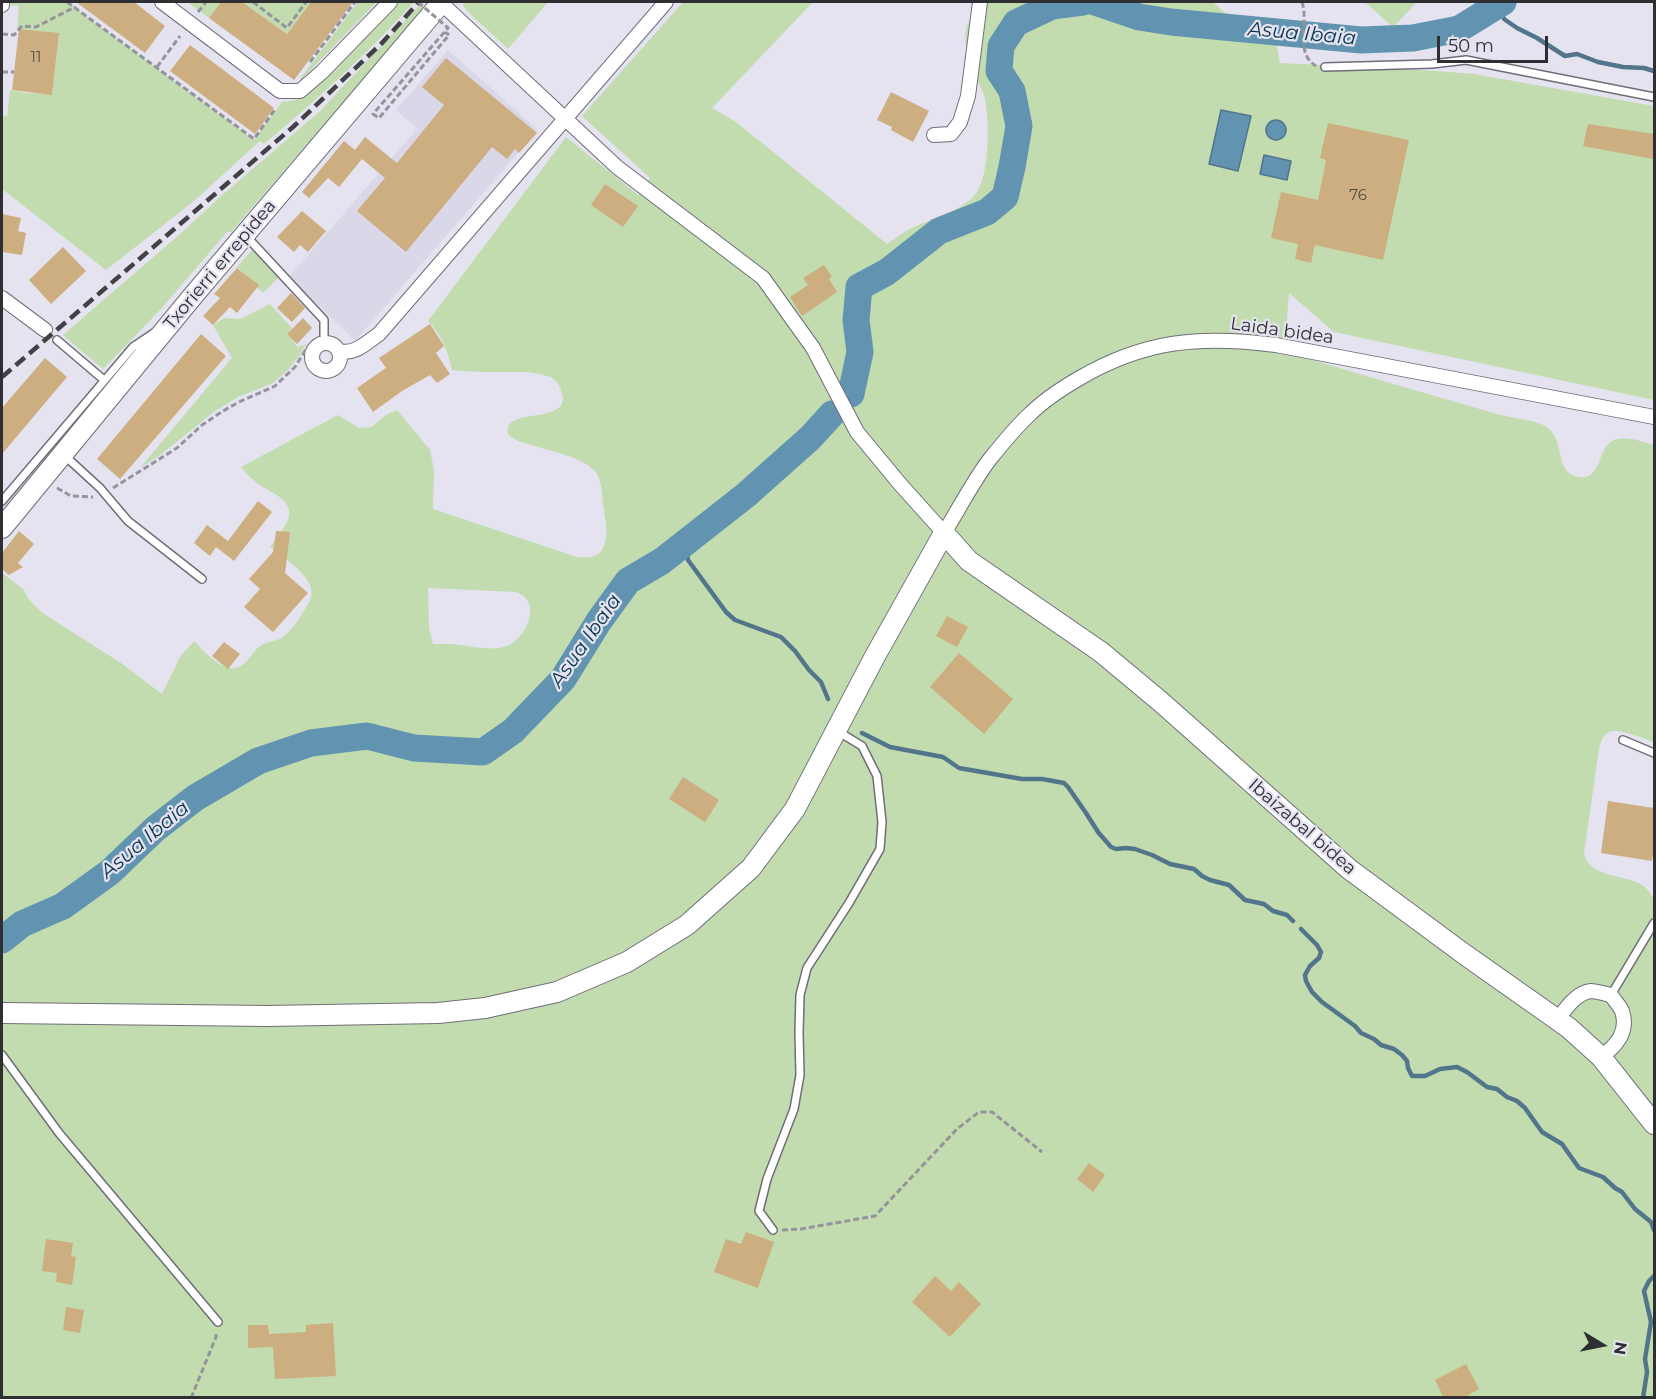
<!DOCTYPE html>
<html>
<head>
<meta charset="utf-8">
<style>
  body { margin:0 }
  #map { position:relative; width:1656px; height:1399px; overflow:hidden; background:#e5e3ef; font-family:Montserrat,sans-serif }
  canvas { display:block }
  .frame { position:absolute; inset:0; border:3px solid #2f2e32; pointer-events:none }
  .north { position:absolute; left:1572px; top:1315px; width:60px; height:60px; -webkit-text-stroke:4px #e5e3ef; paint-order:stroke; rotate:100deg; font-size:16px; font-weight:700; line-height:24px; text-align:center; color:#2f2e32 }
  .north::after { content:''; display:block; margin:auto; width:21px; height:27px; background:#2f2e32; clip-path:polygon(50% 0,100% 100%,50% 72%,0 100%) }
  .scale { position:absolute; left:1437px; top:36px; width:111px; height:27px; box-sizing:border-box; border:3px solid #2f2e32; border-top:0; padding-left:8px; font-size:18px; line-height:21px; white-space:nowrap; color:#2f2e32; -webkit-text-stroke:4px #e5e3ef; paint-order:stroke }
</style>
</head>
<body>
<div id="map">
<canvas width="1656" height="1399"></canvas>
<div class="frame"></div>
<div class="north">N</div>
<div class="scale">50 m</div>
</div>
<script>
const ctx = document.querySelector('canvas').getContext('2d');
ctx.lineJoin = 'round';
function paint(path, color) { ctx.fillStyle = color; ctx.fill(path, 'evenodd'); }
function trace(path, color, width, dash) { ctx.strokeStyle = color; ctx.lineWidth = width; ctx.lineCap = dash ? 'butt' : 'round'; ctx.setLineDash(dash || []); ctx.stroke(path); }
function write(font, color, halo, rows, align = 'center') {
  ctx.font = font + ' Montserrat,sans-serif'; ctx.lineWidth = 4.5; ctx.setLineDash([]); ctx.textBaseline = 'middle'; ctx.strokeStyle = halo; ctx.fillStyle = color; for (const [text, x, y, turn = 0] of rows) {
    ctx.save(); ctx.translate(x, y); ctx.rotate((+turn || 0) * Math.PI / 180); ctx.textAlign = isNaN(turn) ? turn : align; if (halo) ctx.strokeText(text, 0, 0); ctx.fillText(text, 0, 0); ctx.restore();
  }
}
paint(new Path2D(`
  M448,50L538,130L355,341L289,277L417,129L396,110Z`), '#dad7e9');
paint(new Path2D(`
  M7,2H67L254,140L282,102L296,100V95L394,2H414C368,53 318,99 264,144L260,141L194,201L106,270L2,189V116H7L10,90L27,93L52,94L59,34L17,29L19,6L6,5Z
  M187,2H221L209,18Z
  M242,2H311L287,34Z
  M358,2H377L301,80L300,79Z
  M464,2H548L508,49L467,11L463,5Z
  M683,2H813L712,108L736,122L887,244C895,239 902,233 910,229C930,219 961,211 975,195C990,178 990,116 984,95C982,88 977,82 974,74C969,62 963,43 966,29C968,20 978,16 984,9C986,6 987,4 989,2H1213L1227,15L1244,20L1272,24L1280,63L1437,71L1474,74L1654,106V400L1334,332L1289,293L1285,342L1299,356C1360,374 1420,392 1480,409C1492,413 1504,416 1516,418C1525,420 1535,421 1543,425C1567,437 1553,469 1575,476C1602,485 1597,446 1614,440C1626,435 1643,442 1654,445V742C1644,739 1616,726 1607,733C1600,738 1599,749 1598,756L1584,854C1590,878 1624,874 1642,885C1648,889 1651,894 1654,900V1397H2V573L23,589L30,601L44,614L121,663L162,694L180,657L194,641C204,651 216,666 231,668C245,670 250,654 259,647C266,641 277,642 284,636C292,630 299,619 304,611C308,604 313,597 311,589C309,574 282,556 270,547C277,538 287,526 289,515C292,499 268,491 258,484C251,479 246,473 241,467L338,415L359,428L371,427L386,415L397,410L430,450L434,470L433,509L577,557C588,558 599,558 604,546C609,534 605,518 603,505C602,495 602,483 597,474C589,459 548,450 531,445C524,443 516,441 510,436C508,434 507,431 508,428C512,407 582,426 558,384C555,380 552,377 547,376C534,371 517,372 502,372C485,372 469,372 452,370C448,352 442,335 428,321L566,137L638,195L650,178L582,116ZM428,588L516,592C543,601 527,638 507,646C491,652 468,645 451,644C445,644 439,644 433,644L429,628Z
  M1365,2H1417L1393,27Z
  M421,4L425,7L231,232H227L160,310L103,369L63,335L180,234L220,197L319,112Z
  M254,248L279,277L263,293L252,282L253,281L237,267Z
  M270,304L292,328L288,334L297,347L306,344L299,356L288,370L273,383L238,397L215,411L159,456L140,468L232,358L213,325L224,318L240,319Z`), '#c2dcaf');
const water = new Path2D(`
  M1221,110L1251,116L1238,171L1209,164Z
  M1266 130a10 10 0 1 1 20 0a10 10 0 1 1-20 0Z
  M1264,155L1291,161L1287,180L1260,174Z`);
paint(water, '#6294b2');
trace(water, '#53758c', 1.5);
trace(new Path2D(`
  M1504,2L1502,14L1504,19L1517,28L1537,38L1565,56L1577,54L1598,62L1623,67L1644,68L1654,71
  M689,538L687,554L688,560L726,612L735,620L781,637L795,651L809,670L821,682L828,699
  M862,733L890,747L943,757L959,768L1022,779H1042L1064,783L1068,787L1086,813L1098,832L1111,847L1116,849L1126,848L1135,849L1152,855L1170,864L1194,869L1202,876L1210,880L1229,885L1245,900L1264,904L1273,911L1287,915L1293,921
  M1301,929L1317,945L1321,952L1319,958L1310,966L1305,975L1306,981L1312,992L1322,1002L1355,1026L1361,1033L1374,1039L1381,1045L1394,1049L1402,1055L1407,1061L1408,1068L1412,1076H1425L1440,1069L1457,1067L1467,1072L1487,1087L1497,1089L1507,1097L1517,1101L1525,1108L1542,1132L1562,1144L1579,1168L1603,1177L1615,1188L1622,1192L1635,1209L1651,1222L1654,1230
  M1643,1398L1647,1372L1645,1359L1651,1322L1644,1291L1649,1281L1654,1276`), '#53758c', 4.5);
trace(new Path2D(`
  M1095,2L1139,17L1171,22L1361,40L1413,38L1459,29L1503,2
  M851,394L860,352L856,320L859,287L887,272L939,231L987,212L1005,197L1012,167L1019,126L1012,91L999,71L1001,46L1016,23L1052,6L1083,2
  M2,940L22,924L63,906L110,872L155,829L195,798L258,761L311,743L367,736L414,748L483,752L513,731L563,679L599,621L628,581L662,561L746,495L810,438L832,414`), '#6294b2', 27);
paint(new Path2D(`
  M76,2H134L165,26L145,53Z
  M221,2H242L287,34L311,2H353L294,80L209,18Z
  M19,29L59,33L52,95L12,90Z
  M190,45L274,108L255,134L170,71Z
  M446,58L537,133L519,153L515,149L507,159L492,147L406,252L357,211L385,178L362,159L339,187L328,178L309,198L302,192L344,141L355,150L365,137L397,163L444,105L422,87Z
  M891,92L929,111L913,142L891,130L892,127L877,120Z
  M1328,123L1409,140L1383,260L1315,245L1311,263L1295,259L1298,244L1271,238L1281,192L1318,200L1326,160L1320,158Z
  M1588,124L1654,134L1653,159L1583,146Z
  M605,184L638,206L623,227L591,205Z
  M302,211L326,231L308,252L300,245L294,252L277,237Z
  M2,214L21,218L18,231L26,233L22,255L2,252Z
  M63,247L86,271L51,304L29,280Z
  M824,265L832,277L829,279L837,292L802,316L790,297L808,285L803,278Z
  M237,268L259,285L237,313L230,307L213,325L203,316L220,298L214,294Z
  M291,293L305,308L292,322L277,308Z
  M303,318L312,328L297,344L287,334Z
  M430,324L444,346L436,353L450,374L437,383L430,375L402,391L373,412L357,388L386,368L379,358Z
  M201,334L226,356L120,479L97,459Z
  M45,358L67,377L2,454V408Z
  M258,501L272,512L234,561L216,547L210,556L194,543L207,525L228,541Z
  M19,531L34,544L18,563L23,567L9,575L2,569V553Z
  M276,531L290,532L285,573L308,593L273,632L244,607L260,589L249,579L273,552Z
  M947,616L968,627L957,647L936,636Z
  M224,642L240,654L228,669L212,656Z
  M959,653L1013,699L984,734L930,687Z
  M683,777L719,800L705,822L669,799Z
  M1608,801L1654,808V848L1652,861L1601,853Z
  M1089,1163L1105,1175L1093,1192L1077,1179Z
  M746,1232L774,1242L758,1288L714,1272L726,1239L741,1244Z
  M46,1239L73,1243L71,1256L76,1257L72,1285L56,1282L57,1273L42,1271Z
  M935,1276L951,1291L959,1282L981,1304L950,1337L912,1302Z
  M66,1307L84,1310L80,1333L63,1330Z
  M333,1323L336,1376L275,1379L273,1347L248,1348V1325H268L269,1334L306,1332V1325Z
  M1466,1364L1479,1389L1463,1398H1444L1435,1380Z`), '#ccae80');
const lane = new Path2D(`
  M1325,67L1432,64L1466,60L1654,97
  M247,237L324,320V335
  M57,340L104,380
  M64,455L100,488L128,521L202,579
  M2,501L133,347L154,333
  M1623,740L1654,753
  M1611,995L1654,923
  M2,1055L59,1133L218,1322
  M773,1230L759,1211L767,1179L794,1109L800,1075L799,1033L800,995L807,968L849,903L880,849L882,822L877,776L862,746L839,732`);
const street = new Path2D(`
  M162,2L280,91H300L322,72L390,2
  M441,3L617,167L763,278L813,348L857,432L900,484L944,533C959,509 973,481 990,459C1002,444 1016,427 1030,414C1044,400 1061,389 1078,379C1144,340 1201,335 1276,345L1654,417
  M2,5V2
  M934,135L951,134L960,122L968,96L980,2
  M2,298L45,330
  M312 357a14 14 0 1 1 28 0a14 14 0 1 1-28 0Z
  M339,351C355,355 366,343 379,334L666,2
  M1558,1019C1566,1008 1576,993 1591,991C1597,991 1605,994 1611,995C1614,1000 1620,1006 1622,1011C1629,1032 1616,1046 1601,1057`);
const secondary = new Path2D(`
  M2,528L192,297L442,2
  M2,1013L268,1016L438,1013L485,1008L557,992L627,962L687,925L751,868L795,809L874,658L944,533L969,561L1101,652L1161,702L1349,869L1464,954L1569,1028L1601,1057L1654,1124`);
trace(lane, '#6f6d78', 10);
trace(street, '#6f6d78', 16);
trace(secondary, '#6f6d78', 22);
trace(new Path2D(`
  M67,2L254,139L276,108
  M253,2L287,28L306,2
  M1302,2C1309,22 1294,53 1316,66
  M198,12L206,2
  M445,32L449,35
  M2,34L14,35L22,26L36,27L75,7
  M310,62L355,2
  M157,67L180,36
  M2,72H14
  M57,488L71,496L93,497
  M113,488L177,448L202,425L223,411L239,402L275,386L295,367L308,346
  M782,1230L801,1229L875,1216L957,1129L979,1112H992L1042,1152
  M191,1398L216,1337V1333`), '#95939c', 3, [6, 3]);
trace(lane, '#fff', 7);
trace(street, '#fff', 14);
trace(secondary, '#fff', 20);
trace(new Path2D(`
  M2,377L293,127L382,43L419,2`), '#424145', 4.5, [12, 6]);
trace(new Path2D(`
  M418,2L448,28L373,114L379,118L449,35`), '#95939c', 3, [6, 3]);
write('15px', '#564e46', null, [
  ["11",36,58],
  ["76",1358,196]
]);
write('18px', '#2f2e32', '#e5e3ef', [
  ["Txorierri errepidea",220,265,-50],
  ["Laida bidea",1282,331,8],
  ["Ibaizabal bidea",1302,827,41]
]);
write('italic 20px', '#0a364c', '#e5e3ef', [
  ["Asua Ibaia",1302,34,5],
  ["Asua Ibaia",586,641,-55],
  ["Asua Ibaia",145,840,-40]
]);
</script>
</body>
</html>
